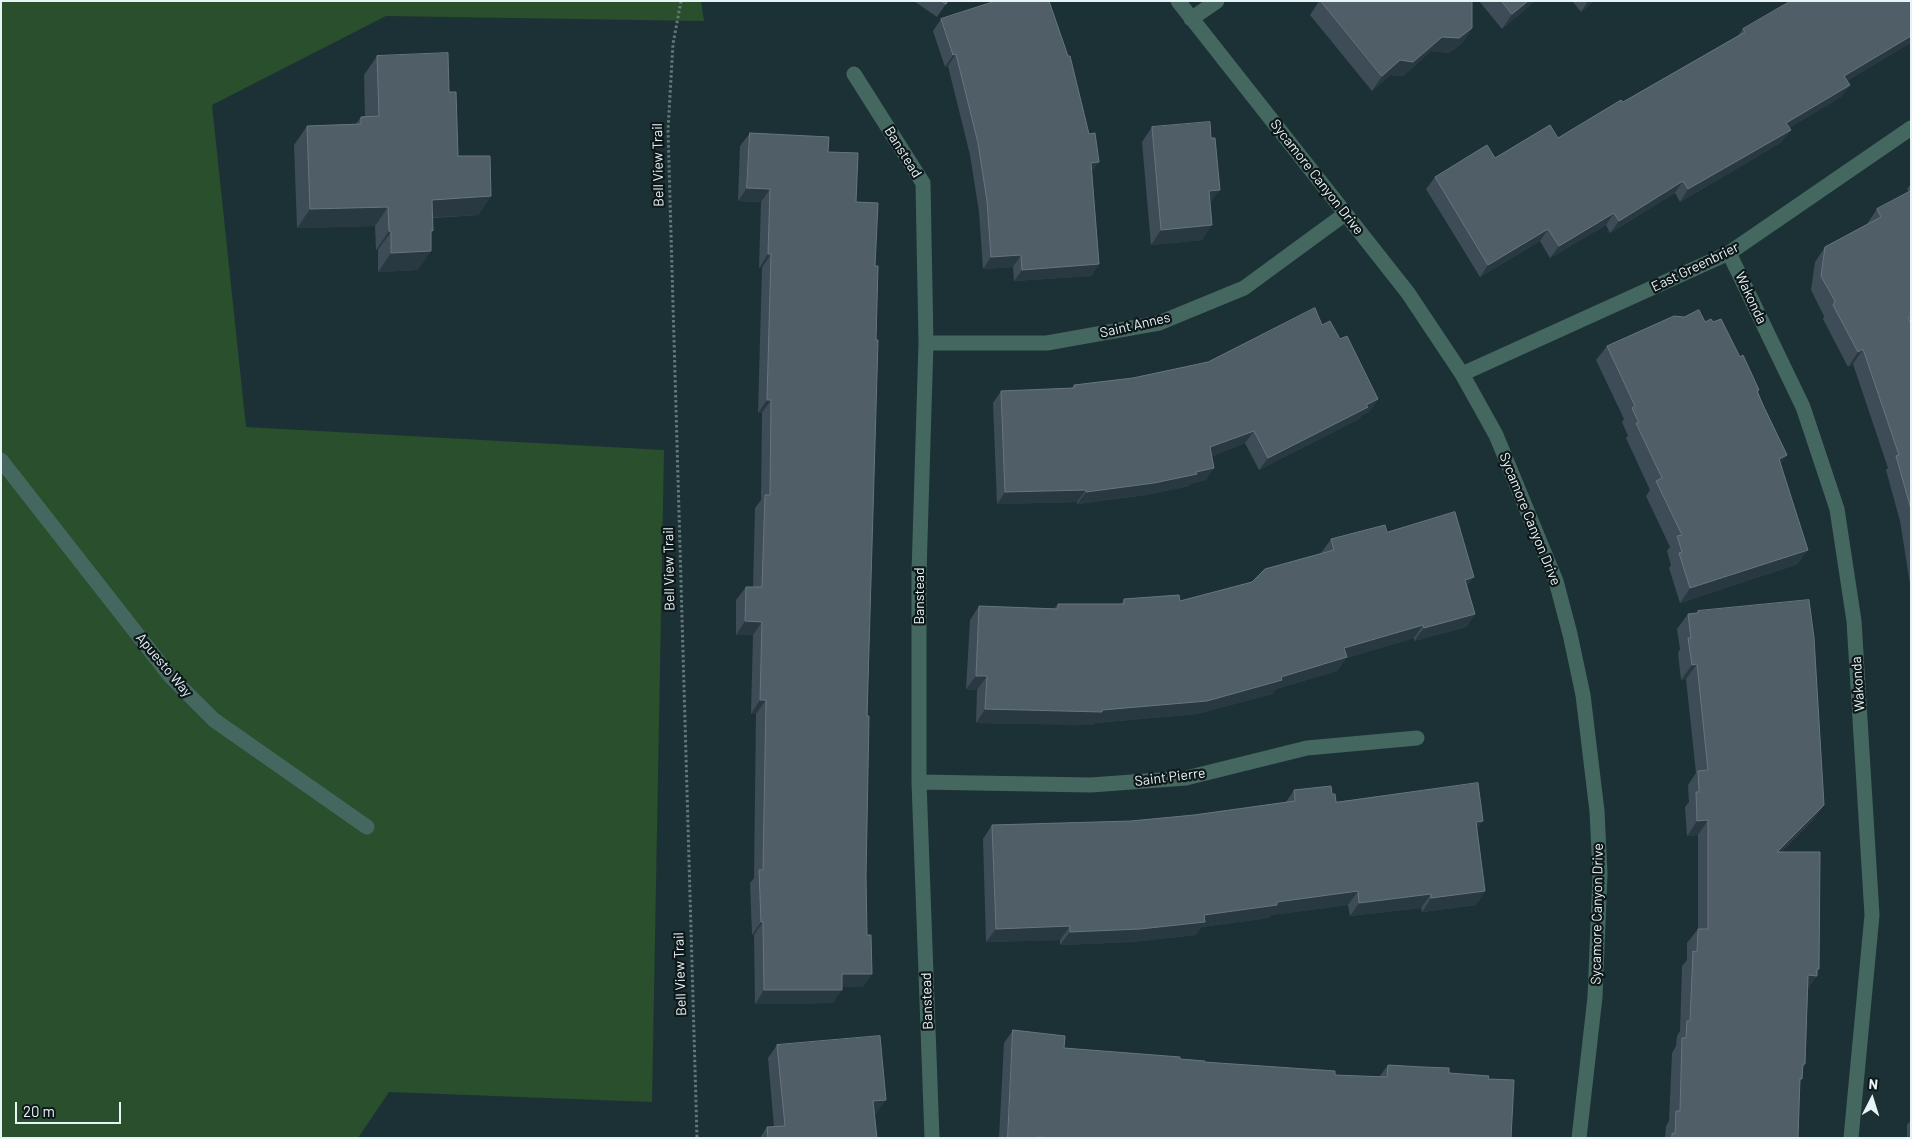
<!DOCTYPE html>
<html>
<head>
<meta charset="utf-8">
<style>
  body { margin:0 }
  #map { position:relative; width:1912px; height:1139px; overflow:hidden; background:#1c3135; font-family:Barlow,sans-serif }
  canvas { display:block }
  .frame { position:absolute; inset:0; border:2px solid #e7f4f6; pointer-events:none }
  .north { position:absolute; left:1847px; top:1074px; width:50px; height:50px; -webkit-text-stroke:4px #0e1719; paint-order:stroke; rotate:5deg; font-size:14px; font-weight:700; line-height:20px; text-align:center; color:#e7f4f6 }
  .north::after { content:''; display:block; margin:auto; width:18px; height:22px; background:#e7f4f6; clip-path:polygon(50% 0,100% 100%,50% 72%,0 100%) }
  .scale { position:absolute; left:15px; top:1102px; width:106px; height:22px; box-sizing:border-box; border:2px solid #e7f4f6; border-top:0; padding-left:6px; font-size:15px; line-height:18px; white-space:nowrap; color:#e7f4f6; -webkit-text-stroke:4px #0e1719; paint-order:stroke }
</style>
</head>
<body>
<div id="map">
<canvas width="1912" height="1139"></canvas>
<div class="frame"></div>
<div class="north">N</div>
<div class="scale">20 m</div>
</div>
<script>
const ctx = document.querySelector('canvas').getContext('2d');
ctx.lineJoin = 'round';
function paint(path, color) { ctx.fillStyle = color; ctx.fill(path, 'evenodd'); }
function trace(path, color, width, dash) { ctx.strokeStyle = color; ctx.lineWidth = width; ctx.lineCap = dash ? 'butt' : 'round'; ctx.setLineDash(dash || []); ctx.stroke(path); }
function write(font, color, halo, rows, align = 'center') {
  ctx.font = font + ' Barlow,sans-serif'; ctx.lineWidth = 4.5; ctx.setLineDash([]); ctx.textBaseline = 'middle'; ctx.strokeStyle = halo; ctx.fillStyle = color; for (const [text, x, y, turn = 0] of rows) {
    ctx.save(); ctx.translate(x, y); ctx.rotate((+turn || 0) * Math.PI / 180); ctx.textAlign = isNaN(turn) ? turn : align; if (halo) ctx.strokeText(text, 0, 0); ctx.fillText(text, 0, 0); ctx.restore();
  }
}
paint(new Path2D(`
  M1,1H701L704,21L386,16L212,105L246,427L664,450L652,1102L389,1092L358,1138H1Z`), '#294f2d');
trace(new Path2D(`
  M681,1L673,44L668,130L697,1138`), '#65777a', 3, [2.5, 2.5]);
trace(new Path2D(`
  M1178,1L1408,293L1462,374L1496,435L1556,581L1570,634L1583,695L1597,811L1600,874L1595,997L1579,1138
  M1191,19L1217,1
  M854,74L923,183L926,343L919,573V782L932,1138
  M1729,253L1803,407L1837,509L1854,621L1872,915L1851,1138
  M926,343H1047L1159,323L1244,288L1345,214
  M1462,374L1729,253L1911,128
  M1,460L170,676L214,720L367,827
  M919,782L1091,785L1186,778L1307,748L1417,738`), '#446860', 15);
paint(new Path2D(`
  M914,1H948L937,17Z
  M1319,1H1472V28L1462,43L1449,53L1431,51L1403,76L1390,75L1372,91L1310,15Z
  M1479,1H1535L1502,29Z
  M1572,1H1594L1581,12Z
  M941,19L1092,172L1099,264L1091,276L1014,281L1013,267L983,269L979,212L970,155L948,66L945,67L933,31Z
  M1743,29L1847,82L1850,85L1841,97L1789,128L1782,142L1680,202L1675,193L1610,233L1606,225L1550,258L1540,241L1480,277L1426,189L1435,177L1558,138L1623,102L1737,37Z
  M377,56L449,92L458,156L491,196L478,215L433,218L431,234L418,270L378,272V250H376L375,226L297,228L294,145L307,126L356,124L361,117L365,116L364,75Z
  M1152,127L1210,204L1202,240L1151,245L1142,142Z
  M750,133L828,152L856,202L875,266L863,987H842L833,1003L755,1004L754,935H752L750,883L754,878L756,714H751L753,635H736V600L746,587H753L755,508L761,500L762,413H758L762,268H759L761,202L738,201L740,146Z
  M1911,184V590L1900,521L1886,470L1888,468L1853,364L1848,367L1823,319L1824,316L1811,290L1815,262L1825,247L1867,224L1877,209L1909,192L1907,189Z
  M1705,322H1713L1740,357L1759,390L1758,392L1763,405L1787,455L1780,464L1798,564L1680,603L1669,568L1671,565L1667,551L1670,547L1646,496L1650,490L1626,438L1628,436L1622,422L1624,419L1596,360L1607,346Z
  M1322,325L1340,339L1378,399L1369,412L1362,415L1359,419L1259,470L1245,443L1212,456L1206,480L1190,484L1189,486L1146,495L1077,504V502L997,504L993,403L1001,391L1072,388L1074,385L1133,378L1208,362Z
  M1387,532L1467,586L1475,614L1466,627L1414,641V638L1346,658L1337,671L1276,689L1272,694L1197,714L1095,723L1093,725L976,723L977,690L966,689L970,620L979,606L1054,609L1058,604H1121L1124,599L1180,601L1252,582L1321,553L1331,539Z
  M1698,611L1824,805L1813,820L1781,852L1819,969L1808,989L1805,1064L1802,1068V1079L1800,1081L1798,1138H1665L1666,1126L1669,1121L1672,1053L1676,1046L1677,1036L1680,1031L1682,966L1687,960V943L1698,929V835L1687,836L1685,807L1689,802L1688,785L1696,773L1686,679L1681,680L1678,653L1680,649L1677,629L1688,614L1696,613Z
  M1294,790L1332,794L1336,802L1483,821L1477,829L1485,891L1476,905L1422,912L1421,908L1350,916L1348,905L1271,915L1268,918L1201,927L1196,935L1131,942L1060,945V940L986,942L983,839L992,825L1131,821L1194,815L1286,802Z
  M1013,1030L1064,1048L1180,1059L1204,1062L1335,1075L1379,1077L1388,1065L1488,1079L1511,1138H999L1004,1043Z
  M777,1045L876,1114H874L877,1138H760L767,1127H774L768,1058Z
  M1911,1120V1138H1907V1125Z`), '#3e4c57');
paint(new Path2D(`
  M1528,1H1535L1502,29L1512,14Z
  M1588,1H1594L1581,12Z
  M1472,28L1462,43L1449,53L1431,51L1403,76L1390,75L1372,91L1382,76L1400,60L1442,37Z
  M1911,36V43L1836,88L1844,76Z
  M956,54L948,66L945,67L953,55Z
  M1850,85L1841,97L1778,135L1786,123Z
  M1791,130L1782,142L1680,202L1688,189Z
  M1099,162L1091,173V163Z
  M1683,181L1675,193L1610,233L1619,221Z
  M747,188L770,189L761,202L738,201Z
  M1220,190L1209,205V191Z
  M491,196L478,215L419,218L432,200Z
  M388,207L375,226L297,228L310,209Z
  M1614,213L1606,225L1550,258L1559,246Z
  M1212,225L1202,240L1151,245L1161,230Z
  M1548,229L1540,241L1480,277L1488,265Z
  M389,231L391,232L378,250H376Z
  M431,251L418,270L378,272L391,253Z
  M768,254H771L762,268H759Z
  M1021,255L1013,267L983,269L991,257Z
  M1099,264L1091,276L1014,281L1022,270Z
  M1863,349L1853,364L1848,367L1858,352Z
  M1378,399L1369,412L1362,415L1359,419L1259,470L1268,458Z
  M767,400H771L762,413H758Z
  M1254,431L1245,443L1201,460L1210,447Z
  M1787,455L1776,470L1779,459Z
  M1214,468L1206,480L1190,484L1189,486L1146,495L1077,504L1086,492L1196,472Z
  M1086,490L1077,502L997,504L1005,492Z
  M1808,550L1798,564L1680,603L1690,588Z
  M1474,577L1464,590L1465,580Z
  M1475,614L1466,627L1414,641L1424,628Z
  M745,621L762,622L753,635H736Z
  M1423,625L1414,638L1346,658L1337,671L1276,689L1272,694L1197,714L1095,723L1093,725L976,723L985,709L1102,710L1281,677L1344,648Z
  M1697,664L1686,679L1681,680L1692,665Z
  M976,676H987L977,690L966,689Z
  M760,700H766L756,714H751Z
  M1824,805L1813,820L1767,866L1777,852Z
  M1708,820L1698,835L1687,836L1697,821Z
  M1483,821L1474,834L1476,822Z
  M1358,891L1348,905L1271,915L1268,918L1201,927L1196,935L1131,942L1060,945L1070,932L1277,902Z
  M1485,891L1476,905L1422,912L1431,898Z
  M1431,894L1421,908L1350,916L1359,903Z
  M761,922H763L754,935H752Z
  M1070,926L1060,940L986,942L996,929Z
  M1817,969H1819L1815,976H1817L1807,990L1808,975Z
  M842,974H872L863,987H833Z
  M764,990H842L833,1003L755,1004Z
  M886,1100L876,1114L864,1115L873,1101Z`), '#293942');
const building = new Path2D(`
  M942,1H948L946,4Z
  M996,1H1049L1068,56H1070L1089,134L1095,133L1099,162L1091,163L1099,264L1022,270L1021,255L991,257L987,201L978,143L956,54L953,55L941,19Z
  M1321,1H1472V28L1459,38L1442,37L1413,62L1400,60L1382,76Z
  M1502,1H1528L1512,14Z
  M1791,1H1911V36L1844,76L1850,85L1786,123L1791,130L1688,189L1683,181L1619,221L1614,213L1559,246L1548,229L1488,265L1435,177L1487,145L1495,158L1550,125L1558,138L1621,100L1623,102L1745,32L1743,29Z
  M448,53L449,92H456L458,156H490L491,196L432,200L433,231L431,230V251L391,253V232L389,231L388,207L310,209L307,126L361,124V117L379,116L377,56Z
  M1210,122L1211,138H1215L1220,190L1209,191L1212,225L1161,230L1152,127Z
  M750,133L829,137L828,152L858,153L856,202L878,203L875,266H878L876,340H878L867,716H869L866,877L867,935H871L872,974H842V990H764L763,922H761L759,870H763L766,700H760L762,622L745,621L746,587H762L765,495H770L771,400H767L771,254H768L770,189L747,188Z
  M1911,191V317L1908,318L1911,323V509L1896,456L1899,455L1863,349L1858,352L1833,305L1835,301L1821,276L1825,247L1881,217L1877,209Z
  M1315,308L1322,325L1330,321L1340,339L1347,336L1378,399L1366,405L1368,407L1268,458L1254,431L1210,447L1214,468L1196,472L1197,474L1154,483L1086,492V490L1005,492L1001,391L1074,388V385L1133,378L1208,362Z
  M1699,310L1705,322L1711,319L1713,322L1721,319L1740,357L1743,355L1759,390L1757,391L1763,405L1787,455L1779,459L1808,550L1690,588L1679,553L1682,552L1677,536L1682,535L1656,481L1662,478L1636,423H1639L1632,408L1635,406L1607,346L1674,316L1684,317Z
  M1455,512L1474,577L1465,580L1475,614L1424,628L1423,625L1344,648L1347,657L1281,677L1282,680L1207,701L1102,710V712L985,709L987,676H976L979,606L1058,609V604H1124V599L1179,595L1180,601L1252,582L1265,569L1334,550L1331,539L1385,525L1387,532Z
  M1809,600L1814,638L1824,805L1777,852H1820L1819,969H1817V976L1808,975L1805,1064H1803L1802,1079L1800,1078L1798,1138H1672V1133L1675,1134L1676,1111H1680L1682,1038H1686L1687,1021H1690L1693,951L1697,952L1698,929H1708V820L1697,821L1696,792H1699L1698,771L1708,770L1697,664L1692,665L1688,638H1691L1688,614L1698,613V611Z
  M1478,783L1483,821L1476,822L1485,891L1431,898V894L1359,903L1358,891L1277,902V905L1204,915L1205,922L1140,929L1070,932V926L996,929L992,825L1131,821L1194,815L1295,801L1294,790L1331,786L1332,794H1335L1336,802Z
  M1013,1030L1065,1036L1064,1048L1180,1057V1059L1205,1061L1204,1062L1335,1071V1075L1387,1077L1388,1065L1423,1067L1449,1068V1073L1489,1076L1488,1079L1514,1080L1511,1138H1051L1038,1137V1138H1008Z
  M880,1036L886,1100L873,1101L877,1138H768L767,1127L785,1126L777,1045Z`);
paint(building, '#505e68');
trace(building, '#68757e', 1);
write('14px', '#e7f4f6', '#0e1719', [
  ["Banstead",903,152,58],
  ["Bell View Trail",658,165,-91],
  ["Sycamore Canyon Drive",1317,177,52],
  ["East Greenbrier",1695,267,-26],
  ["Wakonda",1751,298,65],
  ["Saint Annes",1135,325,-13],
  ["Sycamore Canyon Drive",1530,519,68],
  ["Bell View Trail",669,569,-91],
  ["Banstead",919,596,-90],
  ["Apuesto Way",164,665,50],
  ["Wakonda",1858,684,-94],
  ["Saint Pierre",1170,777,-7],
  ["Sycamore Canyon Drive",1597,914,-89],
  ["Bell View Trail",680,974,-92],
  ["Banstead",927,1001,-92]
]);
</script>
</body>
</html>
